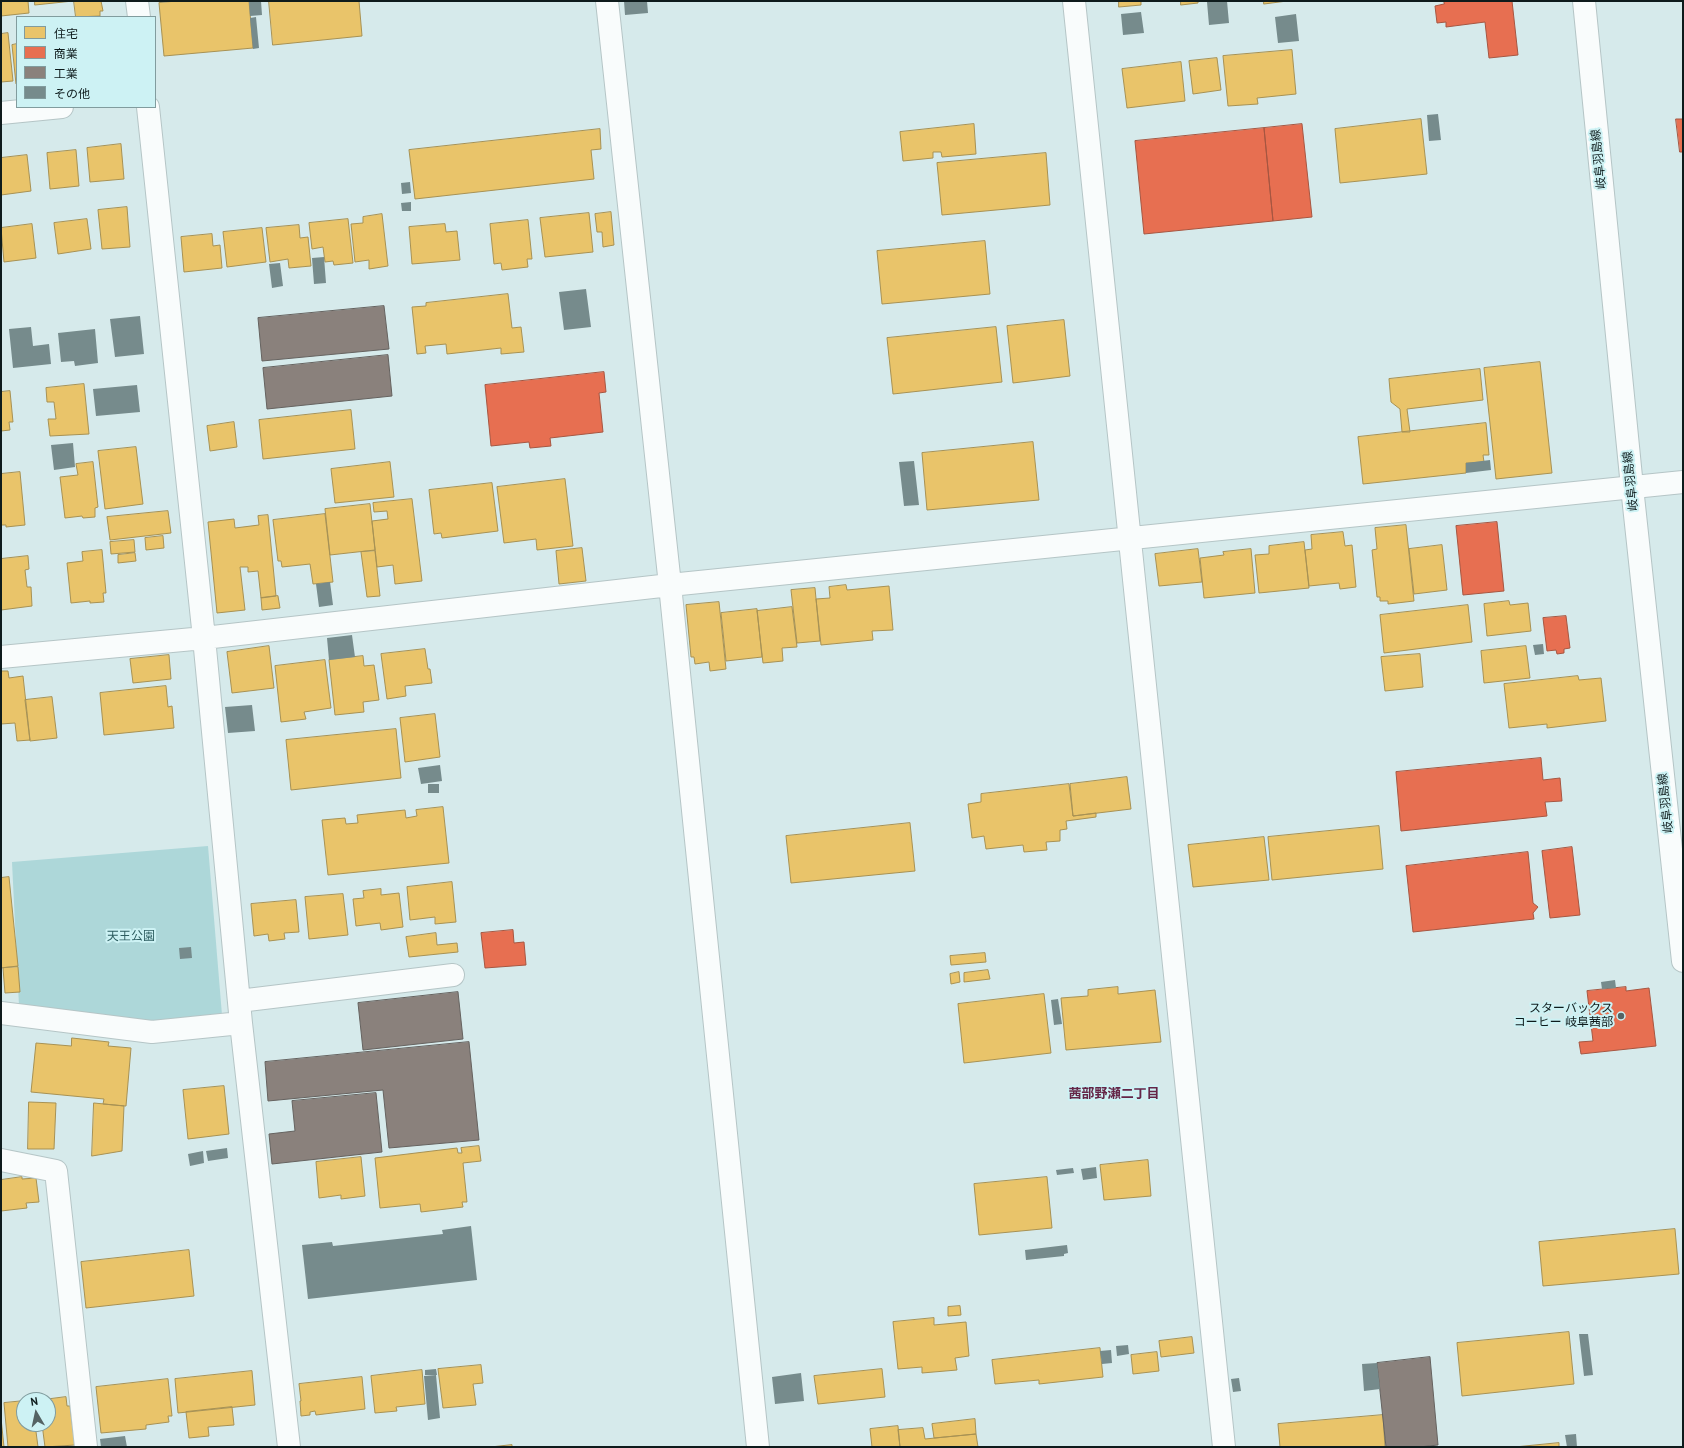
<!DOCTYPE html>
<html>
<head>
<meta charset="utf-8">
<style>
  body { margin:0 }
  #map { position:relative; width:1684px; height:1448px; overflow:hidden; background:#d6eaeb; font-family:"PT Sans","Noto Sans JP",sans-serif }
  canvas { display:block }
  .frame { position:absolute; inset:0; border:2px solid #0e1b1c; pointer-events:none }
  .legend { position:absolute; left:16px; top:16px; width:140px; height:92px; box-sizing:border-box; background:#cdf2f4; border:1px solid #819c9e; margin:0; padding:5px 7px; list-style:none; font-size:12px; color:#0e1b1c }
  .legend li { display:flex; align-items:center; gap:8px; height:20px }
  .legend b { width:20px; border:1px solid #819c9e }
  .north { position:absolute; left:16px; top:1392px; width:40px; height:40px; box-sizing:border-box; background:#cdf2f4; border:1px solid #819c9e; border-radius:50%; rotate:351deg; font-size:11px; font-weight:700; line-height:16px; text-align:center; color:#0e1b1c }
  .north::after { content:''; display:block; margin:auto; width:14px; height:18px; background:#546364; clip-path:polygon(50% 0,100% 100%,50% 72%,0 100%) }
</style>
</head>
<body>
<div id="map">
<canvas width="1684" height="1448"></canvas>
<div class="frame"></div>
<ul class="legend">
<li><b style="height:11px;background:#e9c46a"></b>住宅</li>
<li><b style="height:11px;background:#e76f51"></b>商業</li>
<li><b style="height:11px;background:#8a817c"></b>工業</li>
<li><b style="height:11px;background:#768b8c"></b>その他</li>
</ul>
<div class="north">N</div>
</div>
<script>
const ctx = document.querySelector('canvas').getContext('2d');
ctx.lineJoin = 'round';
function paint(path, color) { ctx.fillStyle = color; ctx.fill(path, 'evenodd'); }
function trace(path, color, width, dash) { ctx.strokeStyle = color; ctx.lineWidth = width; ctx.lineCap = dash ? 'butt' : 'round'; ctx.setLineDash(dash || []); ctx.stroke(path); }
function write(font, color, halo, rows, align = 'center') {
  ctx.font = font + ' "PT Sans","Noto Sans JP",sans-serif'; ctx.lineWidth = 4; ctx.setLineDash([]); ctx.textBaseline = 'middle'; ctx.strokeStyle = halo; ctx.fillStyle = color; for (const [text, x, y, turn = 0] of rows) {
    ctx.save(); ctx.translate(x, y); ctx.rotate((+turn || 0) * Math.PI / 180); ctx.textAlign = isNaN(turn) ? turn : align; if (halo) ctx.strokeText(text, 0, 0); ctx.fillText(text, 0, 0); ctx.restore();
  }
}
paint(new Path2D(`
  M208,846L222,1015L132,1022L19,1006L12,862Z`), '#add7d9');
const homes = new Path2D(`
  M1,1H28L29,13L1,16Z
  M35,1H73L35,5Z
  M74,1H101L103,11H100V16L76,17Z
  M177,1H249L253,48L164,56L159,3Z
  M269,1H359L362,36L273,45Z
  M1119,1H1141V5L1119,7Z
  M1181,1H1198V3L1181,5Z
  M1264,1H1287L1264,4Z
  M8,33L13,81L1,82V34Z
  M17,44V83L16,84L12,45Z
  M1292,50L1296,94L1257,98L1258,104L1228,106L1223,56Z
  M1217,58L1221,90L1193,94L1189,61Z
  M1181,62L1185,101L1127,108L1122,69Z
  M1421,119L1427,174L1340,183L1335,129Z
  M974,124L976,154L942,157L941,152H933V158L903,161L900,132Z
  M600,129L601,149L591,150L594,179L415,199L409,150Z
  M121,144L124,179L90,182L87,148Z
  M76,150L79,186L50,189L47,153Z
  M1046,153L1050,205L942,215L937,163Z
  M27,155L31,191L1,195V158Z
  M127,207L130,247L102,249L98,210Z
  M611,212L614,245L603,247L602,232H597L595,214Z
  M589,213L593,252L545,257L540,218Z
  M382,214L388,266L369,269V260L355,262L351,224L363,223V217Z
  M87,219L91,249L58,254L54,223Z
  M348,219L353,263L334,265L333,261L325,262L323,247L312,249L309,223Z
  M528,220L532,259H527L528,267L502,270L501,263L494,264L490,224Z
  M32,224L36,258L4,262L1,228Z
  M445,224L446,232L457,231L460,260L412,264L409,227Z
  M299,225L300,238L308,237L311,266L289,268L288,259L270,262L266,228Z
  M262,228L266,262L227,267L223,232Z
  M212,234L213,246L220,245L222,268L184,272L181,237Z
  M985,241L990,294L882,304L877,251Z
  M508,294L512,328L521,327L524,352L501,354V348L447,354L446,344L425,346L426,353L417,354L412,307L426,306V303Z
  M1064,320L1070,376L1013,383L1007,326Z
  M996,327L1002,382L893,394L887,338Z
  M1540,362L1552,473L1496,479L1484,368Z
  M1480,369L1483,400L1407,409L1410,432H1402L1400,409L1391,402L1389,379Z
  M84,384L89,434L50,436L48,419H56L54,402H47L46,388Z
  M10,391L13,422H9L10,430L1,431V392Z
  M351,410L355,449L263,459L259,420Z
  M234,422L237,447L210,451L207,426Z
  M1486,423L1489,455H1483L1484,462L1466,463V473L1363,484L1358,437Z
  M1033,442L1039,500L927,510L922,453Z
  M136,447L143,504L105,509L98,451Z
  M93,462L98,507L95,508V517L83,518L82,516L65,518L60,477L78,475L76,464Z
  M390,462L394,497L335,503L331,469Z
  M20,472L25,525L6,527V525H1V474Z
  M565,479L573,546L537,550L536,539L504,543L497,487Z
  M492,483L498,531L442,538L441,533L434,534L429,490Z
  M412,499L422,581L395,584L393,565L377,567L372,521L388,519L387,511L374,512L373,503Z
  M370,504L375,550L330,555L325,509Z
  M168,511L171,533L110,540L107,517Z
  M325,514L333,582L313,584L310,564L282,567L281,561H278L273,520Z
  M268,515L276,596L261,598L258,571L248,572V567H240L245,610L217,613L208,522L234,519L235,528L259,525L258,516Z
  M1406,525L1414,601L1388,604V601H1380V597H1377L1372,550L1377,549L1375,528Z
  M1343,532L1345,546L1352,545L1356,587L1340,589L1339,583L1309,586L1305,550L1312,549L1311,535Z
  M163,536L164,548L146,550L145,538Z
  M134,540L135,552L111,554L110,542Z
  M1304,542L1309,588L1259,593L1255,555L1269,554V546Z
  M1442,545L1447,590L1414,594L1409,549Z
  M582,548L586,581L559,584L556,551Z
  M1198,549L1202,582L1159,586L1155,554Z
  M1251,549L1255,593L1204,598L1200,558L1224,555L1223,552Z
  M102,550L106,593H103L104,602L90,603V601L71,603L67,563L83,561L82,552Z
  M375,551L380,596L367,597L361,552Z
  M135,553L136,561L118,563V555Z
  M28,556L29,569L25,570L27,587H31L32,606L1,610V559Z
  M846,585L847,590L889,586L893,630L872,631L873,640L821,645L816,599L830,598L829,587Z
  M815,588L820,641L797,643L791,590Z
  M278,596L280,608L262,610L261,598Z
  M1509,601L1510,605L1528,603L1531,631L1487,636L1484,604Z
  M719,602L726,669L710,671L709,662L695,664L694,657H691L686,605Z
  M1468,605L1472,642L1384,653L1380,615Z
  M792,607L797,647L782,648L783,661L763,663L757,611Z
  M757,609L762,657L726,661L721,613Z
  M269,646L274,688L232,693L227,652Z
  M1526,646L1530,678L1484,683L1481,651Z
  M425,649L428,669H430L432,683L405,686L406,696L387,699L381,654Z
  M1420,654L1423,687L1385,691L1381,657Z
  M169,655L171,679L133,683L130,659Z
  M363,656L364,666L374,665L379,700L363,702L364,712L335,715L329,660Z
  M325,660L331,708L304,712L306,719L281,722L275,666Z
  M1,671H8L9,678L23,676L30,740L17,741L15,723L1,724Z
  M1578,676L1579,680L1601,678L1606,721L1547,728V724L1509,728L1504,684Z
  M166,686L168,707L172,706L174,728L104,735L100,693Z
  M52,697L57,738L30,741L25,700Z
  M435,714L440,757L405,762L400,718Z
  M396,729L401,778L291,790L286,740Z
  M1127,777L1131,809L1073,816L1070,784Z
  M1069,784L1073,816L1096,813V817L1066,821L1067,829L1060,830V841L1046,842L1047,850L1024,852L1023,845L986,849L984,836L972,838L968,804L981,802V794Z
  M443,807L449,863L328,875L322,820L345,818L346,824L358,823L357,815L405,810L406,818L417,816L416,810Z
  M910,823L915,871L791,883L786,836Z
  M1379,826L1383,869L1272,880L1268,837Z
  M1264,837L1269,880L1193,887L1188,845Z
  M9,877L18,966L1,968V878Z
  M452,882L456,922L435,924V917L410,920L407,887Z
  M381,889V895L399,893L403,927L381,930L380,923L356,926L353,899L364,898L363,891Z
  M343,894L348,935L309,939L305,897Z
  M296,900L299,932L284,933L285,939L269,941L268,934L254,936L251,904Z
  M436,933L437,945L457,943L458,952L409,957L406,937Z
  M985,953L986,962L951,965L950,956Z
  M18,967L20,992L5,993L3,968Z
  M988,970L990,979L964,982V973Z
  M959,972L960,982L951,984L950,974Z
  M1118,987V994L1155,990L1161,1042L1066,1050L1061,998L1088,996V990Z
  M1044,994L1051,1053L964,1063L958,1004Z
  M72,1038L109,1042L108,1046L131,1048L126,1106L103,1104L104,1099L31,1092L36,1043L71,1046Z
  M224,1086L229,1134L188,1139L183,1090Z
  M29,1102L56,1103L54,1149H28Z
  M94,1103L124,1106L122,1151L92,1156Z
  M479,1146L481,1161L463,1163L467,1202H462L463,1207L421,1212L420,1204L380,1208L375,1158L457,1148L458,1153H462L461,1148Z
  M361,1157L365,1196L341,1199V1195L319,1198L316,1162Z
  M1148,1160L1151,1196L1104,1200L1100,1165Z
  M22,1177V1179L36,1178L39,1202L26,1203L27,1208L1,1211V1180Z
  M1047,1177L1052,1228L979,1235L974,1184Z
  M1675,1229L1679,1274L1543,1286L1539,1242Z
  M189,1250L194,1296L86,1308L81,1262Z
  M960,1306L961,1315L948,1316V1307Z
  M934,1318V1325L966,1322L969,1356L955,1358L957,1370L922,1373V1367L898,1369L893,1322Z
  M1569,1332L1574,1384L1462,1396L1457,1343Z
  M1192,1337L1194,1353L1161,1357L1159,1341Z
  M1100,1348L1103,1377L1039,1384V1380L995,1384L992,1360Z
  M1157,1352L1159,1371L1133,1374L1131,1355Z
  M481,1365L483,1383L473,1384L476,1405L443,1408L438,1369Z
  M882,1369L885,1397L818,1404L814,1376Z
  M422,1370L425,1404L396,1407L397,1411L375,1413L371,1376Z
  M252,1371L255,1405L178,1413L175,1379Z
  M362,1377L365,1409L316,1415L315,1411L310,1412V1415L301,1416L300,1401H301L299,1384Z
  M168,1379L172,1416H168L169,1422L146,1425V1429L101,1433L96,1387Z
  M66,1397L67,1406H70L75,1445L45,1447L42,1424H48V1400H40Z
  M24,1401V1424H35L38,1447H8L4,1403Z
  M232,1407L234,1425L208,1427L209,1436L189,1438L186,1412Z
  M1383,1415L1385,1447H1280L1278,1424Z
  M1,1418L4,1447H1Z
  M975,1419L976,1434L934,1438L932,1424Z
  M898,1426L900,1447H872L870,1429Z
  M923,1428L925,1439L976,1434L978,1447H900L898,1430Z
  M1559,1443V1447H1515Z
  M512,1445V1447H491Z`);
paint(homes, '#e9c46a');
trace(homes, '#a79153', 1);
const shops = new Path2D(`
  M1444,1H1512L1518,55L1489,58L1485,22L1446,27V22L1437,23L1435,6L1444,4Z
  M1676,119H1683V152H1680Z
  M1302,124L1312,217L1273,221L1264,128Z
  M1264,128L1273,221L1144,234L1135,141Z
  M604,372L606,392L599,393L603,432L550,438L551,446L530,448L529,442L491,446L485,385Z
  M1497,522L1504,591L1463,595L1456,526Z
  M1566,616L1570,648L1564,649V653L1557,654L1556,650L1547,651L1543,618Z
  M1541,758L1543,780L1560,778L1562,801L1545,802L1547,816L1401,831L1396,772Z
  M1572,847L1580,915L1550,918L1542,851Z
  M1528,852L1533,903L1538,907L1533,913L1534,919L1413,932L1406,866Z
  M513,930L514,943L524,942L526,965L485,968L481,933Z
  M1626,987V991L1649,988L1656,1046L1581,1054L1579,1042L1593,1041L1587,991Z`);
paint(shops, '#e76f51');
trace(shops, '#a65641', 1);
const industry = new Path2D(`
  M384,306L389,349L262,361L258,318Z
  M388,355L392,396L267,409L263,368Z
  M458,992L463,1039L363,1050L358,1003Z
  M469,1042L479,1140L389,1148L383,1090L268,1101L265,1062Z
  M376,1093L382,1152L272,1164L269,1134L295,1131L292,1101Z
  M1430,1357L1438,1445L1419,1447H1386L1377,1363Z`);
paint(industry, '#8a817c');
trace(industry, '#65625f', 1);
paint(new Path2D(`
  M249,1H261L262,15L250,16Z
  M624,1H647L648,13L625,15Z
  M1227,1L1229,23L1209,25L1207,2Z
  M1141,12L1144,33L1123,35L1121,14Z
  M1296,14L1299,41L1278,43L1275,17Z
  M256,17L259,48L253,49L250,18Z
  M1438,114L1441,140L1429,141L1427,115Z
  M410,182L411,193L402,194L401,183Z
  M411,202V211H402L401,203Z
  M324,257L326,283L314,284L312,258Z
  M280,263L283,286L272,288L269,264Z
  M586,289L591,327L564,330L559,292Z
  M140,316L144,354L115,357L110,319Z
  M31,327L33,346L49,344L51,364L13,368L9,329Z
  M95,329L98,363L75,366L74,361L61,362L58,333Z
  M137,385L140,412L96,416L93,389Z
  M73,443L75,467L54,470L51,445Z
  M1490,460L1491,470L1466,473V463Z
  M914,461L919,505L904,506L899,462Z
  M330,582L333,605L319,607L316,584Z
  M352,635L355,657L329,660L327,638Z
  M1543,644L1544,654L1535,655L1533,645Z
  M252,705L255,731L228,733L225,707Z
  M440,765L442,781L421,784L418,768Z
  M428,784H439V793H428Z
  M191,947L192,958L180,959L179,948Z
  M1615,980L1616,988L1602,989L1601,982Z
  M1058,999L1062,1024L1054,1025L1051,1000Z
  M227,1148L228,1158L208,1161L206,1151Z
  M203,1151L204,1163L190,1166L188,1154Z
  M1096,1167L1097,1178L1083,1180L1081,1169Z
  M1073,1168L1074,1173L1057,1175L1056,1170Z
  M471,1226L477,1280L308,1299L302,1245L332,1242L333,1246L443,1234L442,1230Z
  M1067,1245L1068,1253L1064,1254V1256L1026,1260L1025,1250Z
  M1579,1334H1588L1593,1375L1584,1376Z
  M1128,1345L1129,1354L1117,1356L1116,1346Z
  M1111,1350L1112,1363L1102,1364L1100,1351Z
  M1377,1363L1380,1389L1364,1391L1362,1364Z
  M436,1369L437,1375H425V1370Z
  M801,1373L804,1401L775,1404L772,1377Z
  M436,1375L440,1418L428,1420L424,1376Z
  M1239,1378L1241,1391L1233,1392L1231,1379Z
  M1576,1434L1577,1447H1567L1565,1435Z
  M125,1436L127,1447H101L100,1439Z`), '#768b8c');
const minor = new Path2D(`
  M137,1L139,17
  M607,1L670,585L758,1447
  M1074,1L1224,1447
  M148,107L204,638L241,1023L289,1447
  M1,113L62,107
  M1,657L204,638L670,585L1683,482
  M239,1001L453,975
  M1,1013L152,1032L241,1023
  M1,1160L56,1171L86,1447`);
const secondary = new Path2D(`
  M1584,1L1632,487L1683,961`);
trace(minor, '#b5c5c6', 24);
trace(secondary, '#b5c5c6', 24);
trace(minor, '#f9fcfc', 22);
trace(secondary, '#f9fcfc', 22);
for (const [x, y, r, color] of [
  [1621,1016,4,"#546364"]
]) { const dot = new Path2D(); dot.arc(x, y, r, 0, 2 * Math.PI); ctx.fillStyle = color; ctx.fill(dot); trace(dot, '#cdf2f4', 1.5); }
write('12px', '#0e1b1c', '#cdf2f4', [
  ["岐阜羽島線",1599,159,-96],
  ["岐阜羽島線",1631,481,-96],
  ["岐阜羽島線",1666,803,-96]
]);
write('12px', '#2d5d60', '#cdf2f4', [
  ["天王公園",131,937]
]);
write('12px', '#0e1b1c', '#cdf2f4', [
  ["スターバックス",1613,1009],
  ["コーヒー 岐阜茜部",1613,1023]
], 'right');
write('bold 13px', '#642547', '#cdf2f4', [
  ["茜部野瀬二丁目",1114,1094]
]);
</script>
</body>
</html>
